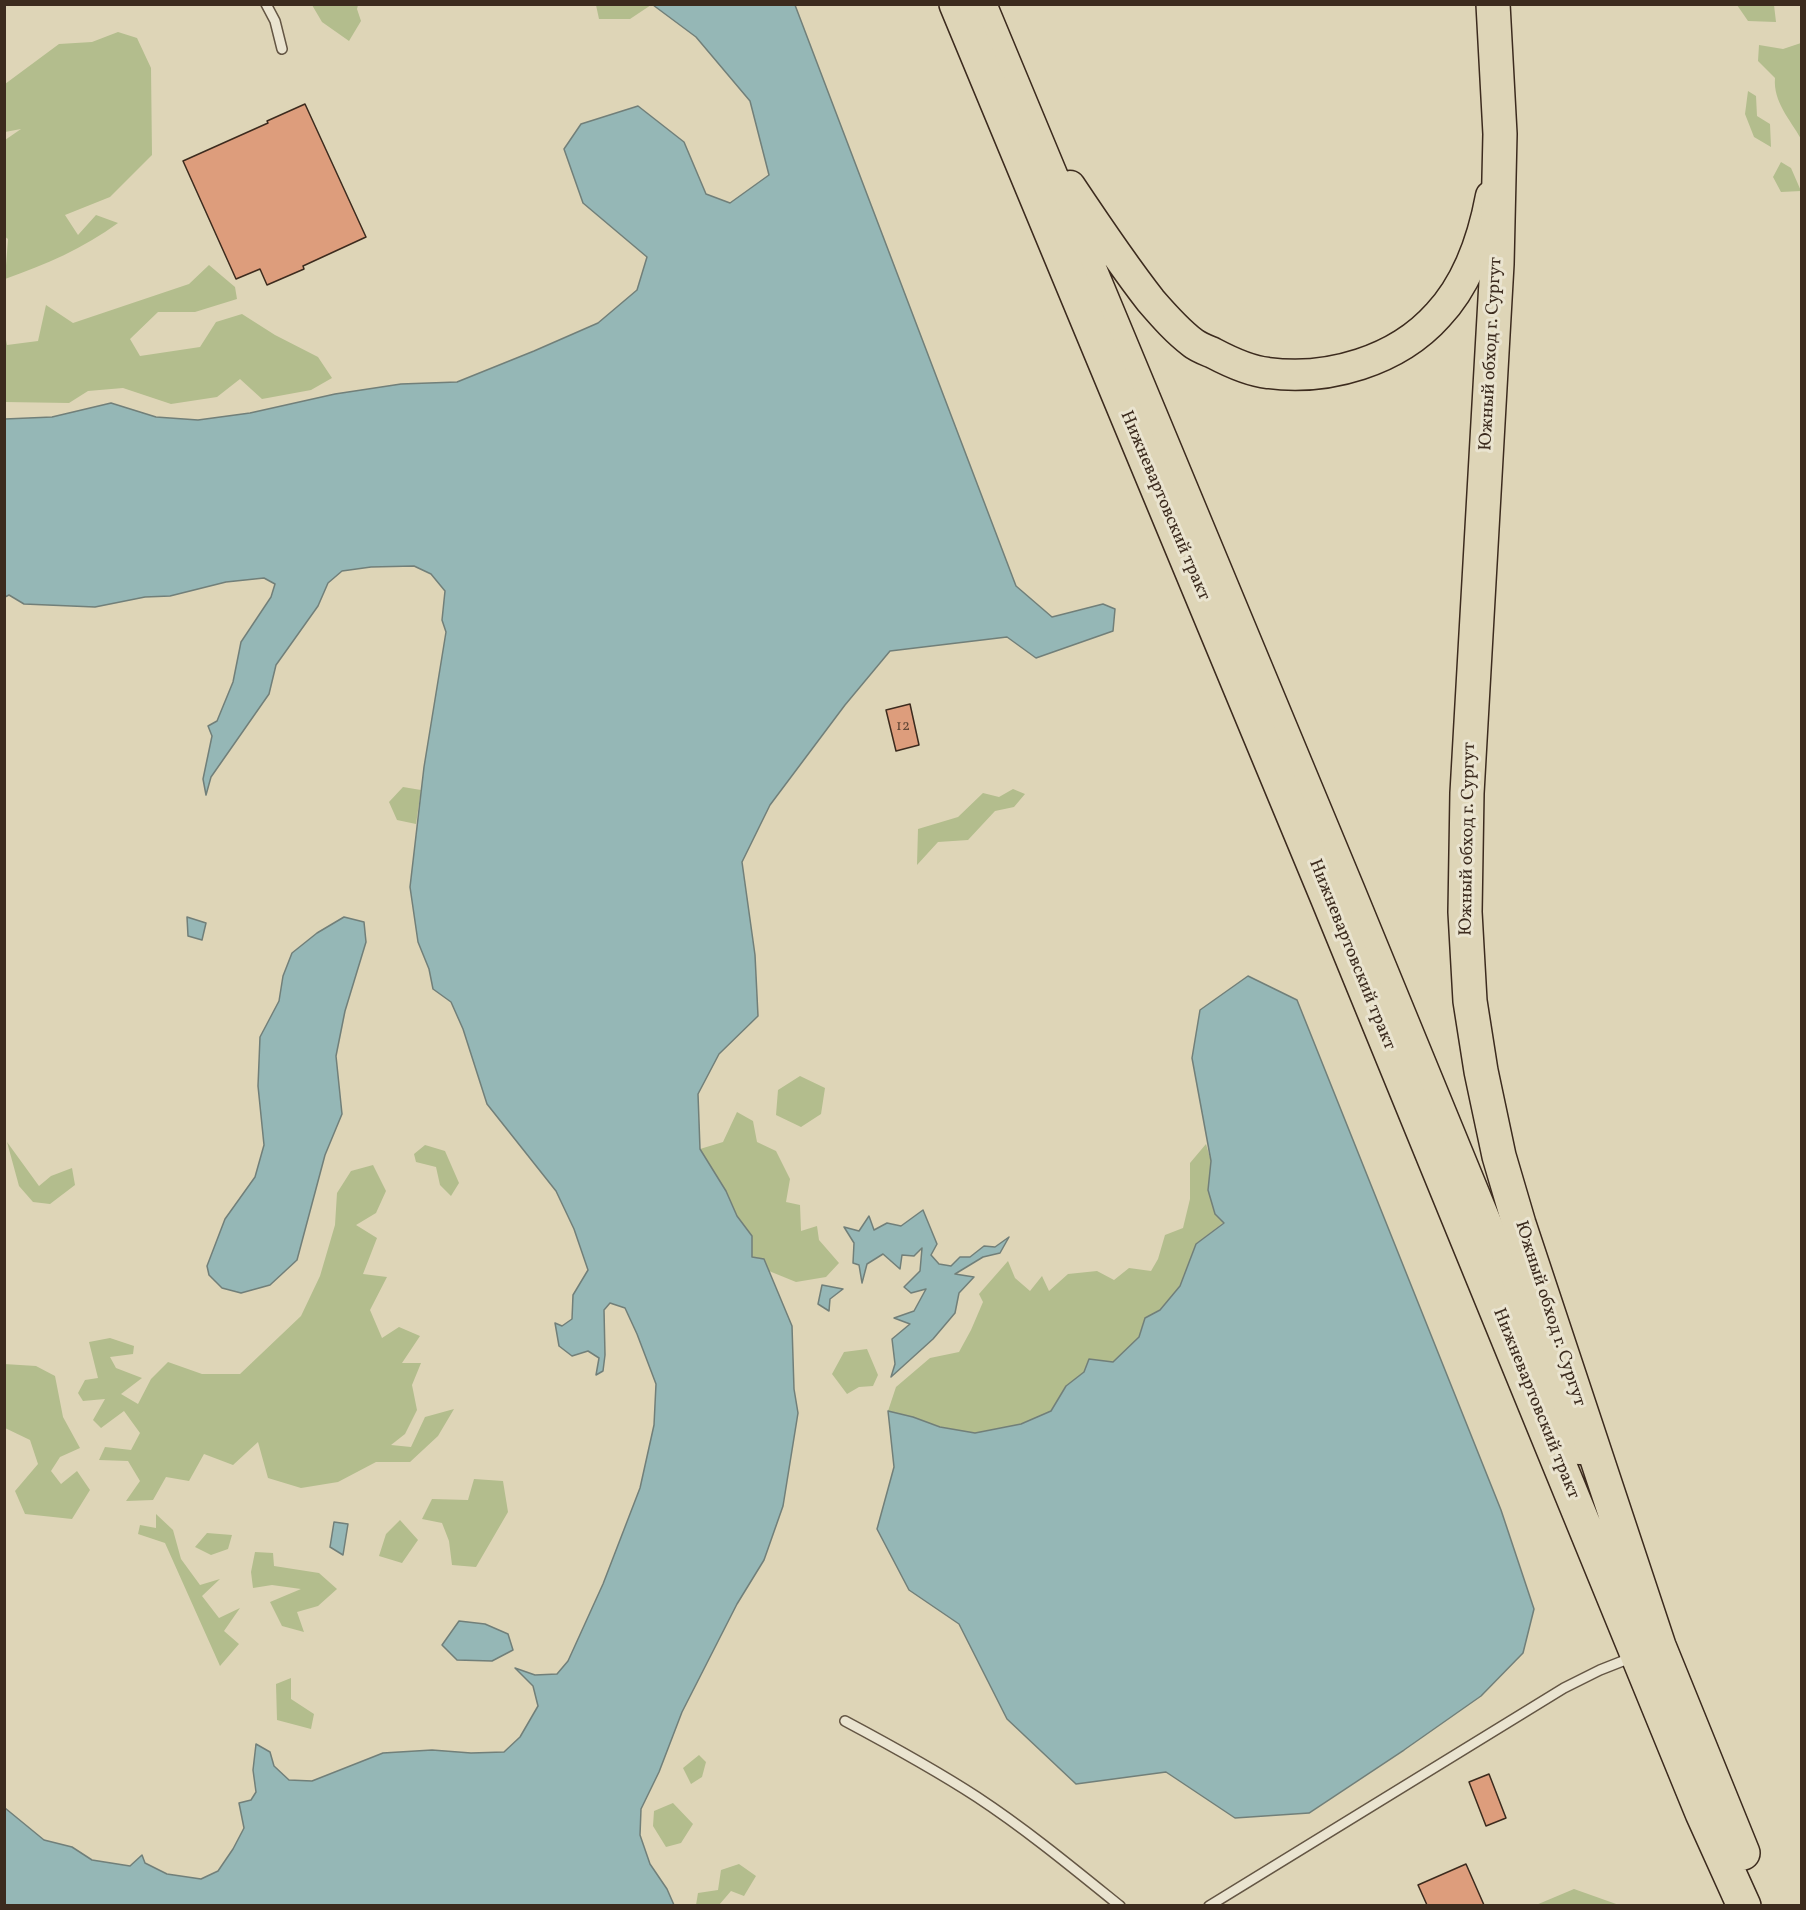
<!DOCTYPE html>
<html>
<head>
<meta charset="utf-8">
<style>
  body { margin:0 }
  #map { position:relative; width:1806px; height:1910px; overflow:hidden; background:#ded5b7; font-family:Vollkorn,serif }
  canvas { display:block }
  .frame { position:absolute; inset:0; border:6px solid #3c2b1e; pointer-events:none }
</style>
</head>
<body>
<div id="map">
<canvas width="1806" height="1910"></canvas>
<div class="frame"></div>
</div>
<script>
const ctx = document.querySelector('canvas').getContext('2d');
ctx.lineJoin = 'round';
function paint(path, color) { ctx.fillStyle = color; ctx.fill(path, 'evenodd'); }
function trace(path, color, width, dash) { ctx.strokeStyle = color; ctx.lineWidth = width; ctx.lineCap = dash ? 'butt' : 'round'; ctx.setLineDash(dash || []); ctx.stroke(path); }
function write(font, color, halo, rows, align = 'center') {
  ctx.font = font + ' Vollkorn,serif'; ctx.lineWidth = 6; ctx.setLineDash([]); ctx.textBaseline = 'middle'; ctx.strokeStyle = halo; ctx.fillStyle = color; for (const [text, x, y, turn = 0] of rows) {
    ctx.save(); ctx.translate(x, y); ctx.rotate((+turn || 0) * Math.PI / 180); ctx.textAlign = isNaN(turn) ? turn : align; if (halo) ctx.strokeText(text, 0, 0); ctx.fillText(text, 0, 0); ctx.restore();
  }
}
paint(new Path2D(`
  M312,5H358L357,9L361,21L349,41L322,22Z
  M596,5V4L651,5L630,19H599Z
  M1737,5H1774L1776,22L1748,21Z
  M118,32L137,38L151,68L152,155L110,197L65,215L78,235L96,215L118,223C84,248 45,265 5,279L8,239L4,236L5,140L21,129L5,132V84L59,44L92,42Z
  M1801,43H1802L1801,139C1790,119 1773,102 1775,78L1758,61L1759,45L1783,49Z
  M1748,91L1756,96L1757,116L1770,124L1771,147L1754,137L1745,114Z
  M1781,162L1791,168L1801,191L1781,192L1773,177Z
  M209,265L235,287L237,299L195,312H158L130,339L140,356L200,347L216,322L242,314L275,335L318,357L332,378L311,390L262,399L240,379L217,397L171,404L123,388L88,391L69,403L5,402V335L7,345L38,341L46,305L73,323L189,284Z
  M403,787L421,790L416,824L397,820L389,802Z
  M1013,789L1025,794L1014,807L995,811L968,840L938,842L917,865L918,829L958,817L983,793L999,797Z
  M800,1076L825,1088L821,1114L801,1127L776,1115L778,1090Z
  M737,1112L753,1121L757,1142L776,1151L790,1179L786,1202L800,1205L801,1231L817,1226L819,1240L839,1263L826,1277L796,1282L769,1271L764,1259L752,1257V1236L737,1216L726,1191L700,1149L723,1142Z
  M7,1142L39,1186L51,1176L72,1168L75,1185L50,1204L33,1202L19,1186Z
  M1206,1144L1211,1161L1208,1190L1224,1222L1196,1244L1180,1286L1160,1310L1145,1318L1139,1337L1113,1363L1084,1372L1066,1386L1051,1411L1021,1424L975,1433L940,1427L913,1417L888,1411L896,1387L930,1358L959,1352L971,1330L983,1302L979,1294L1008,1261L1015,1278L1030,1291L1042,1276L1049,1291L1068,1274L1097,1271L1114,1280L1129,1268L1151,1271L1158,1259L1165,1235L1183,1228L1190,1199V1163Z
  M425,1145L445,1151L459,1183L451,1196L440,1185L436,1167L416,1162L414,1154Z
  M373,1165L386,1191L376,1213L356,1225L377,1238L363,1274L387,1277L370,1310L382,1338L399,1327L420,1336L402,1363H421L412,1385L417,1410L405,1434L391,1445L411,1447L425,1417L454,1409L438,1436L410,1462H376L338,1482L301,1488L268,1478L258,1442L233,1465L204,1454L189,1481L166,1477L153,1500L126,1501L140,1481L128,1461L99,1460L105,1447L131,1450L140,1433L124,1411L101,1428L93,1420L105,1399L83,1401L78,1393L85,1380L98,1378L89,1342L110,1338L134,1346L133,1354L110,1357L116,1368L142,1378L121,1394L138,1404L151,1379L168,1362L202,1374H240L301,1316L320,1276L335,1225L337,1193L351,1171Z
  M867,1349L878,1375L873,1386L859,1387L847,1394L832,1374L844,1352Z
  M4,1364L36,1366L55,1376L63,1417L80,1448L60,1457L51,1471L61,1484L77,1471L90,1490L72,1519L25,1514L15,1491L38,1464L30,1440L5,1428Z
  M474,1479L503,1481L508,1512L476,1567L452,1565L449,1541L442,1523L422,1519L432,1499L468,1500Z
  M156,1514L173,1530L181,1559L200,1585L220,1579L202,1596L219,1618L240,1608L224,1631L239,1644L220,1666L165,1543L138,1534L140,1525L156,1528Z
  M400,1520L418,1540L402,1563L379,1556L386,1534Z
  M207,1533L232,1535L228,1549L211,1555L195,1547Z
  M255,1552L273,1553L274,1566L319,1573L337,1589L318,1606L297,1612L304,1632L282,1626L270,1602L301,1589L272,1585L253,1588L251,1572Z
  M291,1678V1699L314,1714L311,1729L277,1720L276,1684Z
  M699,1755L706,1762L702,1777L691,1784L683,1768Z
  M673,1803L693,1824L681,1843L666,1847L653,1826L654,1811Z
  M739,1864L756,1876L744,1896L731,1891L719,1905H696L698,1893L718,1890L721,1870Z
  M1574,1889L1619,1905H1536Z`), '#b3bd8d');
const water = new Path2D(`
  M653,5H795L1016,586L1052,617L1103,604L1115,609L1113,631L1036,658L1007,637L890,651L845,705L770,805L742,862L755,955L758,1016L719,1054L698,1094L700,1149L726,1191L737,1216L752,1236V1257L764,1259L792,1326L794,1389L798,1413L783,1506L764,1560L737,1604L682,1712L659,1772L641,1809L640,1835L650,1864L667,1889L674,1905H5V1808L44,1840L72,1847L92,1860L130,1866L142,1855L145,1863L167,1874L201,1879L218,1871L233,1849L244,1828L239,1803L251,1800L256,1792L253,1770L256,1744L270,1752L274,1766L289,1780L312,1781L383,1753L432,1750L471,1753L504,1752L520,1737L538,1706L533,1686L515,1668L535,1675L557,1674L568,1661L603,1584L640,1488L654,1425L656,1384L637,1334L625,1308L610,1303L604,1310L605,1355L603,1371L596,1375L599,1358L588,1351L572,1356L559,1346L555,1323L562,1326L572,1319L573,1295L588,1270L574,1229L556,1191L487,1104L463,1029L451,1002L433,989L429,969L418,942L410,887L424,767L446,632L442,620L445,591L431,574L414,566L371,567L342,571L328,583L318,606L276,665L269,694L211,777L206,795L203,779L212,736L208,726L217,721L233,682L241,642L271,597L275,584L264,578L226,582L170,596L145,597L95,607L24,604L9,595L5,597V419L52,417L111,403L156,417L198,420L250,413L335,394L401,384L457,382L534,351L598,323L637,290L647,257L583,203L564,149L581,124L638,106L684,142L706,194L730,203L769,175L750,101L696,37Z
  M187,917L206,923L202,940L188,936Z
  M344,917L364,922L366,942L345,1011L336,1056L342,1114L325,1155L297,1260L270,1285L241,1293L222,1288L209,1275L207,1266L225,1219L255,1177L264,1145L258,1086L260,1037L279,1001L283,976L292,953L317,933Z
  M1248,976L1297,1000L1501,1510L1534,1609L1523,1653L1481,1696L1404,1750L1309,1813L1235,1818L1166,1772L1076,1784L1007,1719L959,1624L909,1590L877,1529L894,1467L888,1411L913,1417L940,1427L975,1433L1021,1424L1051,1411L1066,1386L1084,1372L1089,1359L1113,1362L1139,1337L1145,1318L1160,1310L1180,1286L1196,1244L1224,1223L1215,1214L1208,1190L1211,1161L1192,1058L1200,1010Z
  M923,1210L937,1244L931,1255L939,1264L951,1266L960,1257H970L984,1246L995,1247L1009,1237L1000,1253L983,1257L955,1274L974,1277L959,1293L955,1313L933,1339L891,1377L895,1364L892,1339L910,1324L894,1318L914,1311L926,1289L911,1293L904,1287L920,1271L922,1248L914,1256L902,1255L900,1269L883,1254L867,1264L862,1283L859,1265L853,1263L854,1243L844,1227L859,1231L869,1216L874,1230L887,1223L901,1226Z
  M822,1285L843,1289L830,1299L829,1311L818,1304Z
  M334,1522L348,1524L343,1555L330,1547Z
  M459,1621L485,1624L508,1634L513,1650L492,1661L457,1660L442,1645Z`);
paint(water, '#95b7b6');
trace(water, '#717f79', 1.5);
const building = new Path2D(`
  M305,104L366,237L303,266L304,269L267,285L260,269L236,279L183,161L268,123L267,121Z
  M910,704L919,745L896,751L886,710Z
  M1489,1774L1506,1818L1486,1826L1469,1782Z
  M1466,1864L1484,1905H1427L1418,1885Z`);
paint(building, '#dd9d7c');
trace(building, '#3c2b1e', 1.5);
const service = new Path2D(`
  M266,4L275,21L282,49
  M845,1721C890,1745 934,1769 977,1797C1027,1830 1073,1868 1120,1906
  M1209,1906L1564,1688L1600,1670L1633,1657`);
const primary = new Path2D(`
  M981,4L1349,889L1579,1449
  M1070,186C1096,225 1122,264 1151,301C1164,316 1177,331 1193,343C1198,347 1206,350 1213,353C1230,362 1249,371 1268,373C1328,381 1397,361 1438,315C1468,283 1483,239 1491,196`);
const trunk = new Path2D(`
  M956,4L1327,897L1702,1813L1744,1906
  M1493,4L1500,134L1497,264L1467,793L1465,912L1470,1001L1481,1071L1499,1156L1519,1224L1659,1646L1743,1853`);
trace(service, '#645644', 12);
trace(primary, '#3c2b1e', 33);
trace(trunk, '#3c2b1e', 36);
trace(service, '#eae4d0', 9);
trace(primary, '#ded5b7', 30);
trace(trunk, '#ded5b7', 33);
write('15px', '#644836', null, [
  ["12",903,727]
]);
write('18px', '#3c2b1e', '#eae4d0', [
  ["Южный обход г. Сургут",1492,354,-87],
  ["Нижневартовский тракт",1164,506,67],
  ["Южный обход г. Сургут",1469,839,-89],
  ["Нижневартовский тракт",1351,955,68],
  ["Южный обход г. Сургут",1549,1314,72],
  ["Нижневартовский тракт",1535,1404,68]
]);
</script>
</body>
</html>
